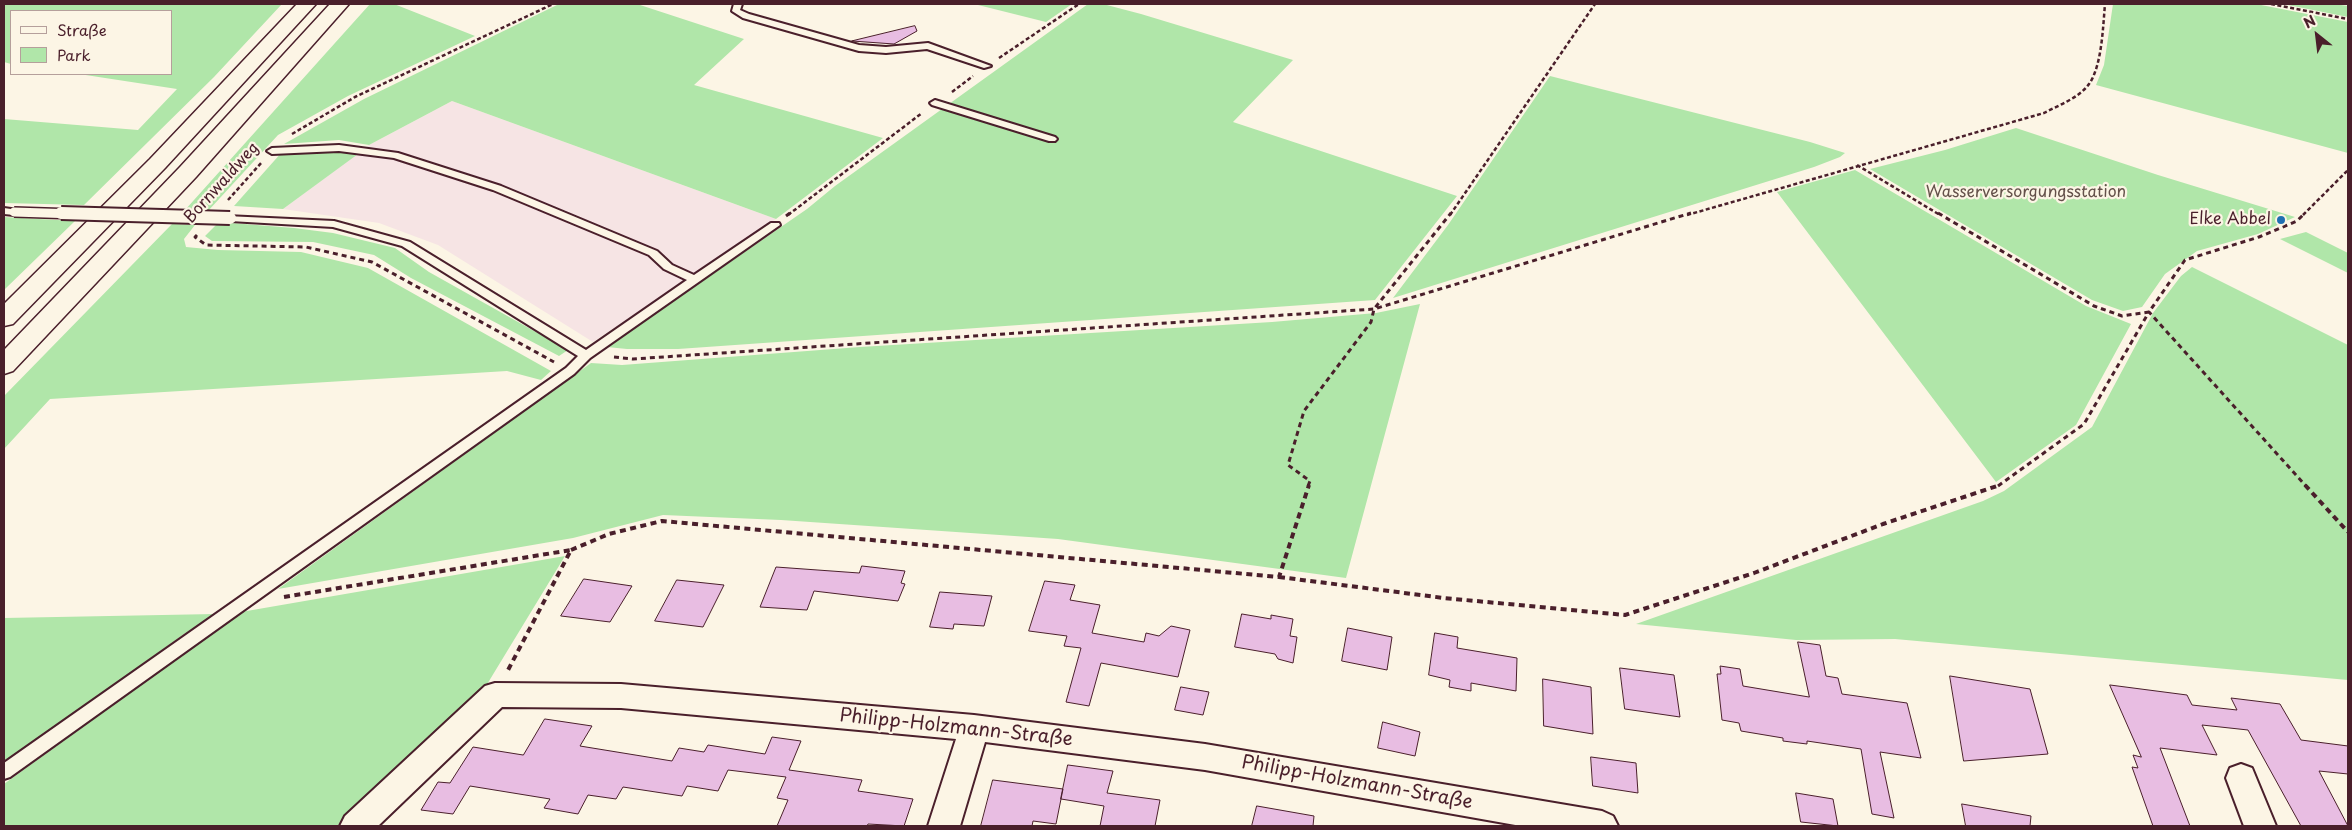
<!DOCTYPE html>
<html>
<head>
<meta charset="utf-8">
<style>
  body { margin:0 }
  #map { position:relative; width:2352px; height:830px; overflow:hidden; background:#fcf5e5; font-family:"Playpen Sans",sans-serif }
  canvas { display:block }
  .frame { position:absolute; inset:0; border:5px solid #4a1f2b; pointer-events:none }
  .legend { position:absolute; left:10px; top:10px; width:162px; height:65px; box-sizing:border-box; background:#fcf5e5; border:1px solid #b59f9b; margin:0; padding:6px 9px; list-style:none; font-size:15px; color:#4a1f2b }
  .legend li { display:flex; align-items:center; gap:10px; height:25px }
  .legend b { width:25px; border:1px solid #b59f9b }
  .north { position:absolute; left:2292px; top:10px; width:50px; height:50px; -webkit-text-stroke:4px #fcf5e5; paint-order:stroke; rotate:331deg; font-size:14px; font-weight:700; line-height:20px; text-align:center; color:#4a1f2b }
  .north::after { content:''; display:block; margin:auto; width:18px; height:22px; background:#4a1f2b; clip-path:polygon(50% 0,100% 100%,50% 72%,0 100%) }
</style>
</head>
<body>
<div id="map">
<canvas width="2352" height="830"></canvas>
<div class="frame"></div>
<ul class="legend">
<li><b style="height:6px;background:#fcf5e5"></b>Straße</li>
<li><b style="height:14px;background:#b0e6a9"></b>Park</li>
</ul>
<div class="north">N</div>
</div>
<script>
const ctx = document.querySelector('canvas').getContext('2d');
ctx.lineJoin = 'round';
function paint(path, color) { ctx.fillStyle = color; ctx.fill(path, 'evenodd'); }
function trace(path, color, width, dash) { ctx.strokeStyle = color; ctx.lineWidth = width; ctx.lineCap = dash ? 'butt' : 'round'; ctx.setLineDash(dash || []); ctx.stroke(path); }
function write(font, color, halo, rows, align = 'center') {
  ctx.font = font + ' "Playpen Sans",sans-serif'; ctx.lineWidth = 4.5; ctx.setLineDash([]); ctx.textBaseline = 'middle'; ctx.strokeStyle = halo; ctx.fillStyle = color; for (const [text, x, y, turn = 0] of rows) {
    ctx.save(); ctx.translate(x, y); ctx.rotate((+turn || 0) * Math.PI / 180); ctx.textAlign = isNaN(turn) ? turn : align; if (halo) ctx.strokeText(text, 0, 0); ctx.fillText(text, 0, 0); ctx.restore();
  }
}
paint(new Path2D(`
  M452,101L776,219L593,342L438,245L379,223L283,209L369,145Z`), '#f6e4e4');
paint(new Path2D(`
  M4,4H282L214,77L84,205L4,203V119L138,130L177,89L79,74H171V11H11V64L4,62Z
  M370,4H394L475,36L348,96L278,135L208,211L185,210Z
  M559,4H637L744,39L694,85L883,138L776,219L452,101L369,145L339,140L284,144L364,99Z
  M974,4H1072L1046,22Z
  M1088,4H1103L1141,14L1293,60L1233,122L1457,196L1375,300L678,349H627L607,347L807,209L835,186Z
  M2113,4H2256L2348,22V153L2096,85L2104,65Z
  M2283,4H2334L2348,6V17Z
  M1550,76L1810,142L1845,153L1840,157L1814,167L1393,298L1448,225Z
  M2016,128L2158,175L2295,217L2258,234L2197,251L2165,274L2142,307L2123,311L2092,300L1870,169L1945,150Z
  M343,150L358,154L283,209L234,206L282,152Z
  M1855,170L2086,306L2131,324L2076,425L1996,482L1777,192Z
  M4,217L75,221L4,290Z
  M219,222L294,228L333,233L395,248L429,272L568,350L559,356L411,278L374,255L313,242L212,241L205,236Z
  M172,224L195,225L184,239L186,247L218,250L301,252L368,268L551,371L541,380L507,371L50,399L4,449V396Z
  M2306,232L2348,253V273L2280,239Z
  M2192,267L2348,345V680L1895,639L1796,640L1636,624L1983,501L2004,491L2092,427L2153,313L2181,276Z
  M1420,304L1346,578L1058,539L781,520L663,515L573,538L278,589L591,363L622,365L860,347L1272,322L1376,313Z
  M565,556L486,686L337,826H4V784L241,612Z
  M215,614L184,634L4,763V618Z`), '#b0e6a9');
const building = new Path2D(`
  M915,26L917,31L894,44L852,41Z
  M862,566L905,571L901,583L905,584L898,601L814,591L807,610L760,607L776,567L859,573Z
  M584,579L632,586L610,622L561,616Z
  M677,580L724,585L703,627L655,621Z
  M1045,581L1075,585L1070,600L1100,605L1092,633L1144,642L1146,633L1159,636L1171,626L1190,630L1178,677L1101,663L1089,706L1066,702L1081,648L1064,646L1067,636L1029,631Z
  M940,592L992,596L984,626L954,624L953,629L930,627Z
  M1242,614L1271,619V615L1293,619L1290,636L1297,637L1293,663L1278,659L1275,654L1235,647Z
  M1348,628L1392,637L1387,670L1342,661Z
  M1435,633L1458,637L1457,648L1517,658L1516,691L1471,683V691L1449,687L1450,680L1429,675Z
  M1798,642L1820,645L1826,676L1838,678L1842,694L1907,703L1921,758L1880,752L1894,818L1872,814L1861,749L1807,741V744L1783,741V738L1741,731L1739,723L1722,720L1717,674H1721L1720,666L1740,669L1743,686L1809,697Z
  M1620,668L1674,675L1680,717L1625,709Z
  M1950,676L2030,689L2048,754L1964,761Z
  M1543,679L1591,687L1593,734L1544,726Z
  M2110,685L2187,695L2192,705L2237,710L2231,698L2280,704L2301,740L2348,746V774L2319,771L2348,826H2301L2248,730L2202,725L2217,755L2160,748L2190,826H2153L2132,767L2138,768L2133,755L2141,757Z
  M1181,687L1209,692L1203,715L1175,710Z
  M545,719L592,726L580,746L672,761L679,748L704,752L708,745L765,754L772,737L801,741L789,770L862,780L858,791L913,799L904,826L868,824L867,826H777L788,800L777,798L786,777L728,770L718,791L687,786L682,796L623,787L616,799L588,795L578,814L544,808L550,799L470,786L453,814L421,810L438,782L450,783L473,747L523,755Z
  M1383,722L1420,732L1415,756L1378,748Z
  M1591,757L1636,763L1638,793L1593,786Z
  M1068,765L1113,771L1107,793L1160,800L1155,826H1100L1104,806L1061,799Z
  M993,780L1063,789L1056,824L1033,821L1032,826H981Z
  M1796,793L1833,799L1838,826L1801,822Z
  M1962,804L2031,816L2030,826H1966Z
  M1257,806L1314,816L1313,826H1252Z`);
paint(building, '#e8bde2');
trace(building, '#4a1f2b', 1);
const service = new Path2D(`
  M734,4H742L740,10L749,14L859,45L886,47L928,43L991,66L984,68L927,49L886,53L859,51L743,18L732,11Z
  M935,100L1055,137L1057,139L1055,141H1049L932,105L930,103Z
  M339,145L398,153L501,186L657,251L672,265L694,275L771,223H779L780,225L590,358L574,374L10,777L4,779V763L566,368L578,356L402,246L333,227L230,221L226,220V216L334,221L410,242L586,350L687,280L664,269L649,255L493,190L394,158L339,151L272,154L267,151L272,148Z
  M4,208L18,210L19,212L14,215L4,214Z`);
const minor = new Path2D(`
  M495,683L621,684L974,715L1205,744L1602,811L1613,816L1618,826H1521L1205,770L985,742L960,826H928L956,739L621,708L502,707L378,826H340L345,816L485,686Z
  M2241,764L2252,768L2276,826H2244L2226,778L2230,768Z`);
const motorway = new Path2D(`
  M297,4H316L165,168L13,324L4,326V304L150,159Z
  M330,4H349L196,177L13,371L4,374V350L180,167Z`);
trace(service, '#4a1f2b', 4);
trace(minor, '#4a1f2b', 4);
trace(motorway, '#4a1f2b', 3);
trace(new Path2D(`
  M2271,4L2348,19
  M999,58L1079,4
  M952,92L973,76
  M292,134L355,97L553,4
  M1857,165L1940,215
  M228,200L262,162
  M788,215L922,113
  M1450,215L1595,4
  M1687,215L2044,113C2059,105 2079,98 2089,84C2102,66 2103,26 2105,4
  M2303,215L2348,170`), '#4a1f2b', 2.5, [4, 2.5]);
trace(new Path2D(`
  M1938,213L2094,306L2122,316L2149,312L2185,260L2259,237L2297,221L2305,213
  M786,216L790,213
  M197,235L195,237L206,245L306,247L372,262L554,362
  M614,357L633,359L1374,309L1691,213
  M1308,486L1310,481L1288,465L1304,411L1371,322L1374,309L1451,213
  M1998,486L2084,424L2149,312L2306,486`), '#4a1f2b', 3, [5, 4]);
trace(new Path2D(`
  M2305,485L2348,532
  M571,550L609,534L662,521L1279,577L1309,485
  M1279,577L1444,598L1625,615L1754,573L1883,524L2000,485
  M284,597L571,550L507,672`), '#4a1f2b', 4, [6, 4.5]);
paint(service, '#fcf5e5');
paint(minor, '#fcf5e5');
paint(motorway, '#fcf5e5');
const serviceBridgeFar1 = new Path2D(`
  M14,212L106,215`);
const serviceBridge = new Path2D(`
  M61,213L230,218`);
trace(serviceBridgeFar1, '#4a1f2b', 12, []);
trace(serviceBridge, '#4a1f2b', 16, []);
trace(serviceBridgeFar1, '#fcf5e5', 9);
trace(serviceBridge, '#fcf5e5', 12);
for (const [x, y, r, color] of [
  [2281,220,5,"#1f6fb2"]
]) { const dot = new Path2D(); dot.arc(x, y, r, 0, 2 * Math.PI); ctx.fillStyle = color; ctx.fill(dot); trace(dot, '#fcf5e5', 2); }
write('16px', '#4a1f2b', '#fcf5e5', [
  ["Bornwaldweg",222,183,-48]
]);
write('16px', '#64514a', '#fcf5e5', [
  ["Wasserversorgungsstation",2026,193]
]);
write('16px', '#4a1f2b', '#fcf5e5', [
  ["Elke Abbel",2271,220]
], 'right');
write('19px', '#4a1f2b', '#fcf5e5', [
  ["Philipp-Holzmann-Straße",956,728,6],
  ["Philipp-Holzmann-Straße",1357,783,10]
]);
</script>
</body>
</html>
